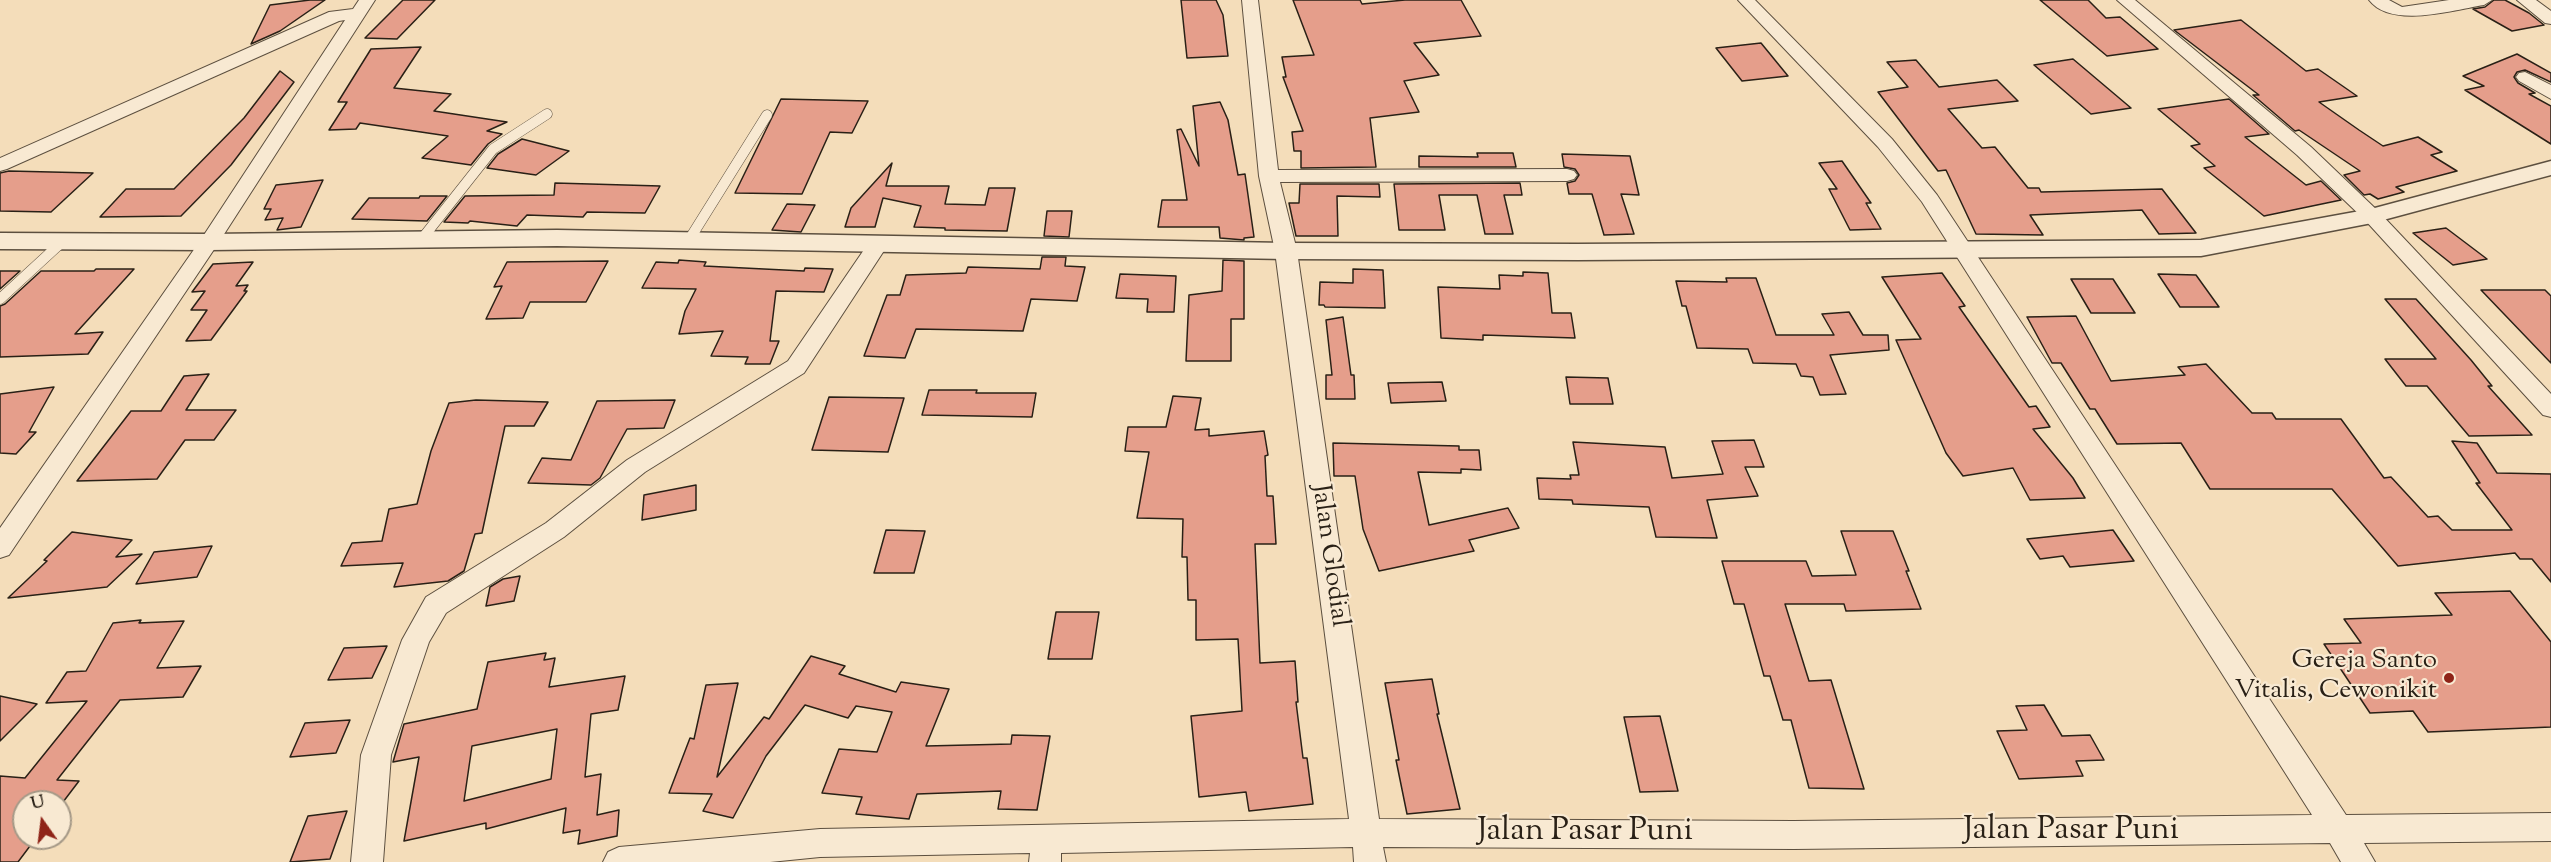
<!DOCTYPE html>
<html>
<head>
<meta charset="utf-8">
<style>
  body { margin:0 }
  #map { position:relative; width:2551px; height:862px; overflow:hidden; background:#f4ddba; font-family:"Sorts Mill Goudy",serif }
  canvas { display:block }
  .north { position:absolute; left:12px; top:790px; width:60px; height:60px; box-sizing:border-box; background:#f8e9d2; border:2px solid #a59987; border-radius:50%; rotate:346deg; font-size:16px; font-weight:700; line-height:24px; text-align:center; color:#292016 }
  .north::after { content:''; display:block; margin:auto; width:21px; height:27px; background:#8f2418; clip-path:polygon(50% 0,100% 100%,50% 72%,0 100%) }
</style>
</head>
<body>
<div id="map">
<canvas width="2551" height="862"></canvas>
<div class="north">U</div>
</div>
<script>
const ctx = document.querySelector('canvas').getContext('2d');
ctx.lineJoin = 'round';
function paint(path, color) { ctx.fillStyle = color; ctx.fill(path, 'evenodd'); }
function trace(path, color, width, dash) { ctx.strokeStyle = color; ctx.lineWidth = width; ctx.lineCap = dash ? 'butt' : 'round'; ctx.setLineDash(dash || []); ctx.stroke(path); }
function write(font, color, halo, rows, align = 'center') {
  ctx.font = font + ' "Sorts Mill Goudy",serif'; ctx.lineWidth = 4.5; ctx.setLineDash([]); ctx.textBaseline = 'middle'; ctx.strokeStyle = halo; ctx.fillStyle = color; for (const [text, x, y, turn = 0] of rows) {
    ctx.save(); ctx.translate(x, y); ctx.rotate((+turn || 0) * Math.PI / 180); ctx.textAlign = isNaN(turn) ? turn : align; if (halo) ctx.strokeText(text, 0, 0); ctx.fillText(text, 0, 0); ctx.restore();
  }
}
const building = new Path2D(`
  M310,0H325L280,31L251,44L270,5Z
  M403,0H435L397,39L365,38Z
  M1181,0H1216L1223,15L1228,56L1187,58Z
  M1293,0H1360L1362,4L1405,0H1461L1481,36L1414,43L1439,75L1404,81L1419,112L1370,118L1376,167L1301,168V151H1294L1292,132L1303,131L1283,77H1286L1282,57L1314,55Z
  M2040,0H2088L2106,18L2120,17L2158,49L2107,56Z
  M2494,0H2505L2529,13L2544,25L2512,31L2473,9L2485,7Z
  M2241,20L2306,71L2318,69L2357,96L2319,102L2359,130L2383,146L2418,137L2442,152L2431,155L2457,171L2396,187L2404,192L2378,199L2370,194L2364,195L2344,175L2360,171L2299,130L2295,131L2253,95H2259L2174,30Z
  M1761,43L1788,76L1742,81L1716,48Z
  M421,47L394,88L451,94L434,111L507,122L487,131L502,134L488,144L471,165L422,158L448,136L360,123L356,129L329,130L347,102H338L371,49Z
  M2517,54L2551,73V82L2525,70L2517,72L2514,77L2518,83L2535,93L2529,94L2551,106V144L2465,90L2484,86L2463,76Z
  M2073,59L2131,108L2091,114L2034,65Z
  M1916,60L1939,87L1997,80L2018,101L1948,109L1982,148L1995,147L2028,188H2039L2041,192L2162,189L2196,233L2159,234L2142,210L2030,215L2043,235L1976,234L1946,170L1938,171L1878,92L1908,87L1887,62Z
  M280,71L294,82L231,165L181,216L100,217L126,189H174L244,118Z
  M781,99L868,101L852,133L830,132L802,194L735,193Z
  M2229,99L2269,134L2245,137L2306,185L2321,181L2341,200L2264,216L2204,168L2215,166L2191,146L2200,144L2158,109Z
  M1220,102L1228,120L1238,175L1245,174L1254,237L1244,238V240L1220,238L1219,227H1158L1162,200H1187L1177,130L1181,129L1199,166L1193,106Z
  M522,139L569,151L536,175L487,168L498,154Z
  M1477,153H1513L1516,167H1419V156L1478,157Z
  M1562,154L1630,156L1639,195L1621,194L1634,234L1604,235L1592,194H1569L1567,183L1575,181L1579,175L1575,169L1564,167Z
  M1842,161L1871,203H1866L1881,229L1850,230L1829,189H1837L1819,163Z
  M892,163L886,186H949L945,204L985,205L989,188H1015L1007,231L945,230V228L914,227L921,206L883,198L875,227H845L851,208Z
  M9,171L93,173L51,212L0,211V173Z
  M323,180L301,227L277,230L283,218L265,220L271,209H264L276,185Z
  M555,183L660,186L645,213L587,212L583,217L527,215L517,226L470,221L468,223L444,222L465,196L554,195Z
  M1520,183L1522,195H1504L1513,234H1485L1477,195H1439L1445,230H1399L1394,184Z
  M1300,184H1379L1380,197L1337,196L1338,236H1296L1289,203H1299Z
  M420,196H447L427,221L352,219L369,198H419Z
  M787,204L815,205L801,232L772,230Z
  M1047,211H1072L1069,237L1044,236Z
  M2446,228L2487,259L2453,265L2413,233Z
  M1042,257H1066L1065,266L1085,267L1077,301L1031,299L1023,331L916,329L905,358L864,356L887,295H900L906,275L966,273L968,267L1040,269Z
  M679,260L706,262L704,266L804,271L805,268L833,269L824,292L776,291L770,341H779L770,364H745L748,357L711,356L723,331L679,334L685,311L696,289L642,288L656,262L678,263Z
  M1223,260L1244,261V319H1231V361H1186L1189,295L1222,291Z
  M608,261L586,302H530L523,318L486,319L502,286L494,287L507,262Z
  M253,262L236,286L248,285L244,291H247L211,340L186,341L207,310H191L205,291L192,292L213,264Z
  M96,269H134L75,334L103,332L88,354L0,357V306L5,304L41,271H94Z
  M1353,269L1383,270L1385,308L1325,307L1324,305H1319L1320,282L1353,283Z
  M0,271H20L0,289Z
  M1523,272L1548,273L1552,313H1571L1575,338L1483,335V340L1441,338L1438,287L1500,289L1499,275L1523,276Z
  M1942,273L1965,306L1959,307L2029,407L2036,406L2050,427L2033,429L2073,478L2085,498L2030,500L2013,468L1963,476L1946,453L1896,340L1921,339L1882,277Z
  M1120,274L1176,276L1174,312H1147L1148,299L1116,298Z
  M2158,274L2196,275L2219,307H2180Z
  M1726,278H1756L1776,335H1834L1822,314L1849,312L1863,335H1888L1889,350L1830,355L1846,394L1820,395L1813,377L1801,376L1796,364L1753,363L1748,349L1697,348L1686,306H1682L1676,281L1727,282Z
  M2071,279H2113L2135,313H2091Z
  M2481,290H2545L2551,296V363Z
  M2385,299H2416L2471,360L2492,386H2488L2532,435L2469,436L2427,386H2406L2385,359H2436Z
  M2076,316L2111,381L2185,375L2178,367L2206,364L2252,413H2272L2276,419H2341L2384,478L2391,477L2428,517L2438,516L2452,530H2512L2476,483H2480L2452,441L2477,443L2497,473L2551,474V582L2532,559H2520L2515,553L2398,566L2332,489H2210L2181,443L2117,444L2095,409H2090L2061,363H2052L2027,317Z
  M1343,317L1351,375H1354L1355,399H1326V375H1332L1326,320Z
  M209,374L186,410H236L214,440H185L157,479L77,481L131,411H161L184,376Z
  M1566,377L1608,378L1613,404H1570Z
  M1442,382L1446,401L1391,403L1388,383Z
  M54,387L29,432H36L16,454L0,453V394Z
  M929,390H977L976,393H1036L1032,417L922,415Z
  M1173,396L1201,398L1195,430L1209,429V436L1264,431L1268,455L1265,456L1267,496H1273L1276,544H1255L1260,663L1295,661L1298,702H1296L1303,758H1307L1313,804L1249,811L1246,792L1199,797L1191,716L1242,711L1238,639L1196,640V600H1188L1187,557H1182L1183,519L1137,518L1149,452L1125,451L1128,427H1166Z
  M829,397L904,398L888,452L812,450Z
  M476,400L548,402L534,426H505L482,533L475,534L464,571L448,581L394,587L403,563L341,566L352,543L382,541L389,509L417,504L431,451L449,403Z
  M675,400L664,428L627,429L600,478L591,485L528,483L542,458L571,460L597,401Z
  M1754,440L1764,467H1745L1758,496L1707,500L1717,538L1656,537L1649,507L1573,504L1572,500L1539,499L1537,478L1571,479L1570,475H1579L1573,442L1665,447L1672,478L1723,474L1712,441Z
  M1333,443L1459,446V450H1479L1481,470L1461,469V473L1418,472L1429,525L1508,508L1519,528L1469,540L1474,551L1379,571L1363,529L1355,476H1334Z
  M696,485V510L642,520L644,495Z
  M886,530L925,531L914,573H874Z
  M2113,530L2134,561L2070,567L2063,556L2040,559L2027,539Z
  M1841,531H1893L1909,571H1906L1921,609L1846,611L1844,604H1785L1809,681L1831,680L1864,789L1809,788L1791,720H1783L1770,676H1764L1744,604H1734L1722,561H1806L1812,576L1856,575Z
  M72,532L132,540L116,557L142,554L107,587L8,598L47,561L44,560Z
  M212,546L197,577L136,584L154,552Z
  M520,576L514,601L486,606L490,587L503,579Z
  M2510,591L2551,642V727L2428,732L2413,711L2370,713L2324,644L2361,643L2344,619L2452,615L2435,593Z
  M1056,612H1099L1092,659H1048Z
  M141,620L139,623L184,621L157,668L201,666L183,697L120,700L57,780L79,781L60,806V802H24V838H36L18,862H0V776L25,778L87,701L46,703L67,672L86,671L113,623Z
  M387,646L372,678L328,680L344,648Z
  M546,653L544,660L555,658L549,687L625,676L618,710L591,714L585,777L601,774L597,815L619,810L617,836L578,844L580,830L563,833L566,808L486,829V823L404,841L419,757L393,762L404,724L477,709L488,662ZM557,729L551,779L464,801L472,746Z
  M811,656L845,666L839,674L896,692L901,682L949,689L926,746L1011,744L1012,735L1050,736L1037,810L998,809L1001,791L917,794L909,819L856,814L862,797L822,793L839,749L877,752L892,712L856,706L848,718L805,705L766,756L733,818L703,811L712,794L669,793L690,738L694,739L706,685L738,683L717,777L764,717L769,719Z
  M1432,679L1439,714H1437L1460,809L1407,814L1396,760H1399L1385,683Z
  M0,696L37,704L0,741Z
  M2044,705L2062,736L2090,735L2104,760L2076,761L2083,776L2019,779L1997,731L2027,730L2016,706Z
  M1660,716L1678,791L1640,792L1624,717Z
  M350,720L336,753L290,757L305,723Z
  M347,811L330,859L290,862L308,816Z`);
paint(building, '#e59e8b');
trace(building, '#292016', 1.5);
const service = new Path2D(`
  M421,240L493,149L547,114
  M689,240L767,115
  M0,299L62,242`);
const minor = new Path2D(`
  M359,0H375L219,242L9,555L0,558V528L202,238L345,20L339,21L7,169L0,171V158L329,12L353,9Z
  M1242,0H1258L1278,170L1567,169L1574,171L1577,175L1574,179L1567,181L1280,182L1297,251L1379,819L1794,821L2312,815L1922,202L1878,147L1738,0H1755L1892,139L1937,195L2346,815L2551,813V841L2364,843L2375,862H2341L2330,843L1794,849L1383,847L1386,862H1354L1353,847L1061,853V862H1029L1030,853L820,857L770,862H603L608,852L619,847L820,829L1349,819L1275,251L1259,176Z
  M2117,0H2135L2311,147L2379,212L2551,394V417L2543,415L2365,220L2297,155Z
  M2369,0H2389L2402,7L2449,0H2492L2484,5C2453,10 2391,29 2369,0Z
  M2517,0H2536L2551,11V24L2545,23Z
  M2525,72L2551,85V99L2519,81L2516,77L2519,73Z
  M879,236L886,238L889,243L804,373L645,472L564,537L446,613L429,642L391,755L383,862H351L361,755L402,640L426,597L546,523L627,460L788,361L872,238Z`);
const tertiary = new Path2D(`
  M2551,161V175L2372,223L2201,256L1578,260L1286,259L557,246L209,250L0,249V233L209,234L557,230L1286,243L1578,244L2201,240L2371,209Z`);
trace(service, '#5c4f3f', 11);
trace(minor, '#5c4f3f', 2);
trace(tertiary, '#5c4f3f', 3);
trace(service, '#f8e9d2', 10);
paint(minor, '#f8e9d2');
paint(tertiary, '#f8e9d2');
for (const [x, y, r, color] of [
  [2449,678,6,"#8f2418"]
]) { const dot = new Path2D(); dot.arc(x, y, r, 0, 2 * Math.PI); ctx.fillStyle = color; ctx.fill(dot); trace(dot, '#f8e9d2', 2); }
write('26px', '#292016', '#f8e9d2', [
  ["Jalan Glodial",1328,556,82]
]);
write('26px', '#292016', '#f8e9d2', [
  ["Gereja Santo",2437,663],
  ["Vitalis, Cewonikit",2437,693]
], 'right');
write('32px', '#292016', '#f8e9d2', [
  ["Jalan Pasar Puni",2071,833],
  ["Jalan Pasar Puni",1585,834]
]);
</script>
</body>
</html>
